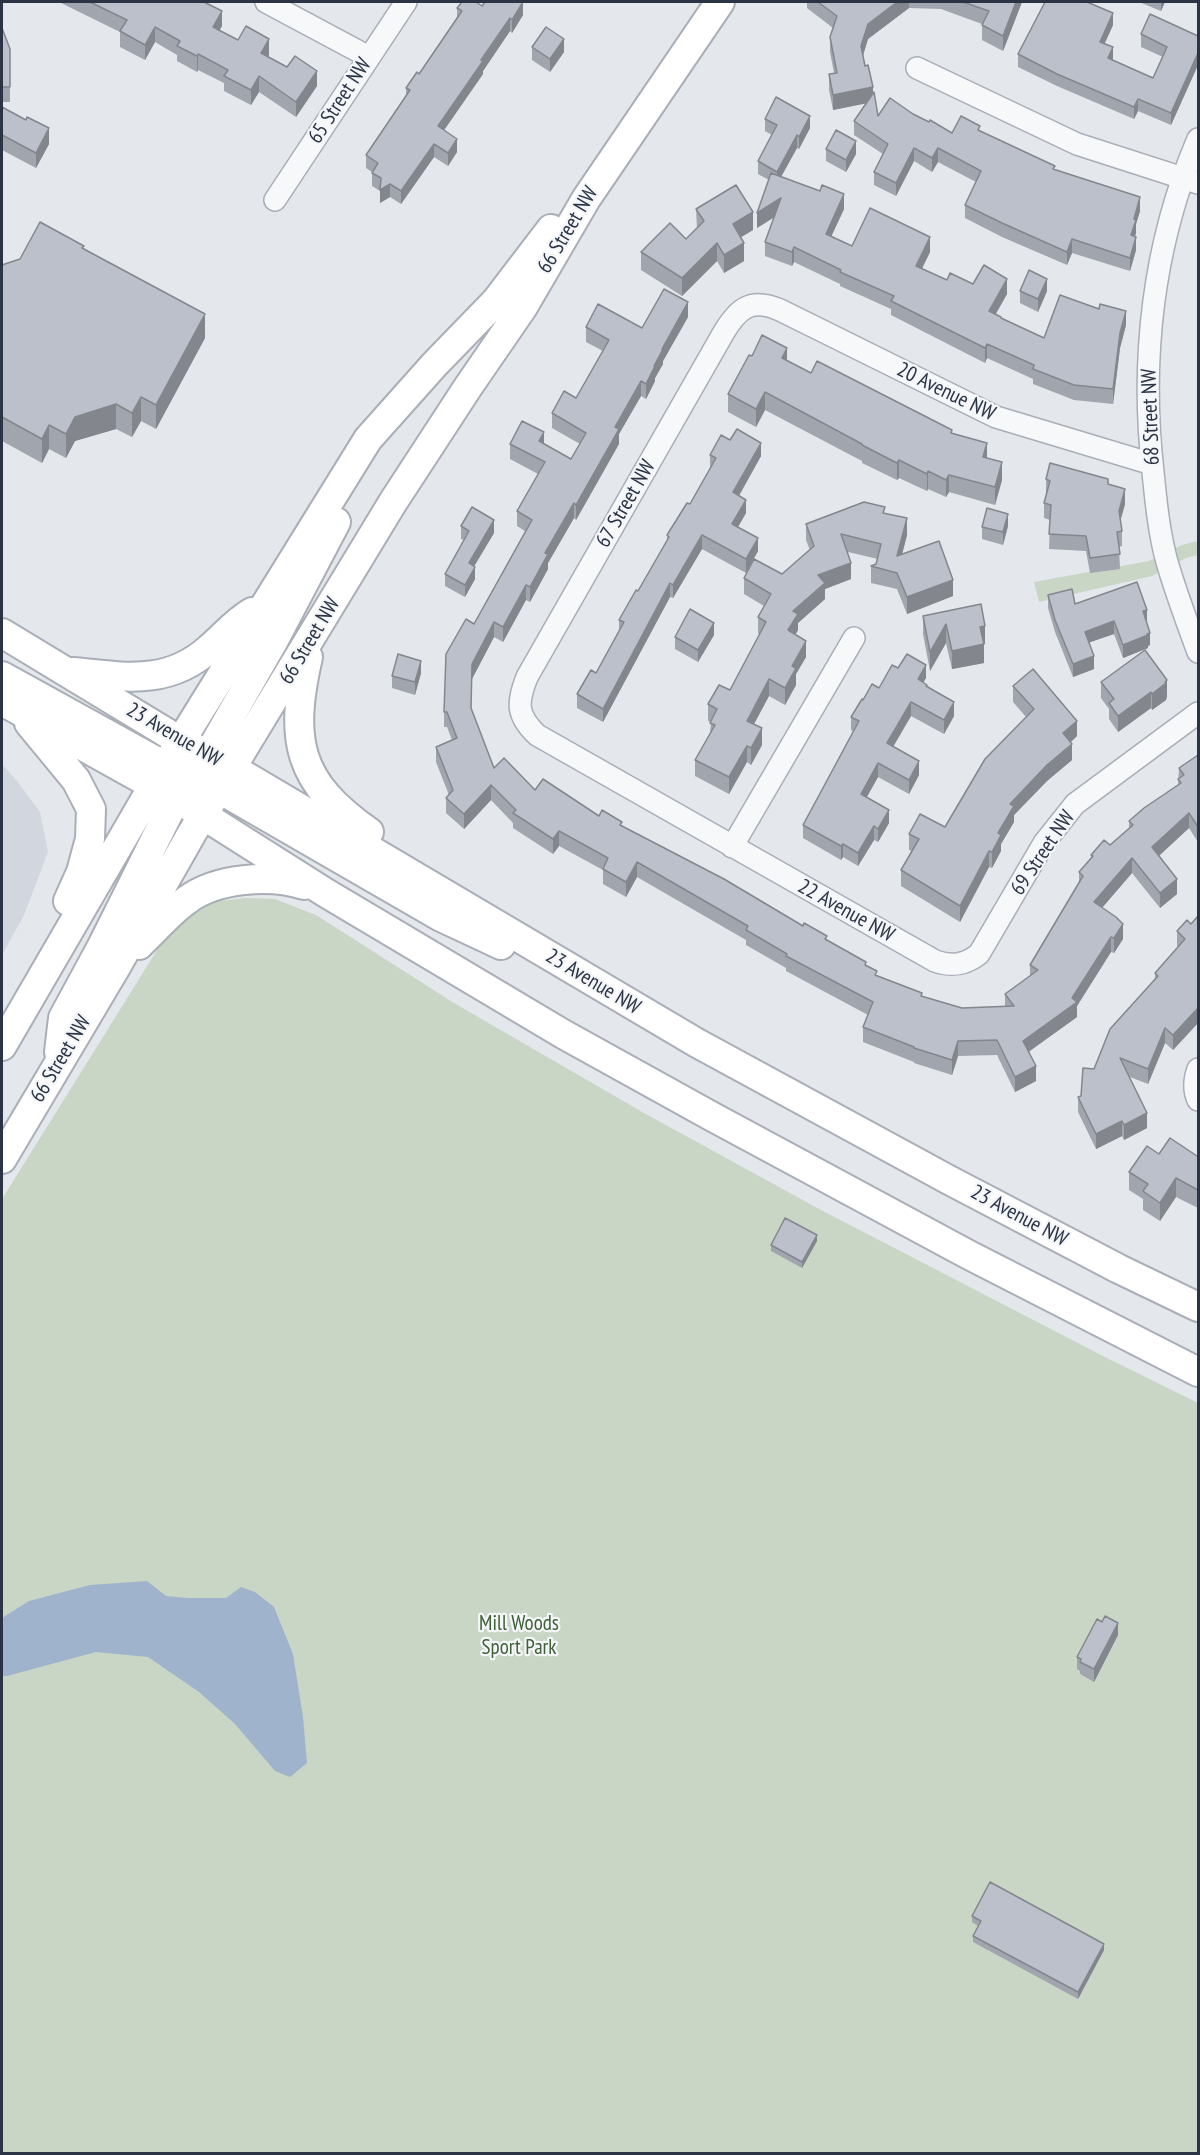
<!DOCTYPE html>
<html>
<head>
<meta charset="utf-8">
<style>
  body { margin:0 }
  #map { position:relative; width:1200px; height:2155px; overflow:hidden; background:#e4e7ec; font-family:"PT Sans Narrow",sans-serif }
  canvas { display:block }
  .frame { position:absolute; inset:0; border:3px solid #2b3445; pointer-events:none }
</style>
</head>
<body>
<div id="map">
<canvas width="1200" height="2155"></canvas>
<div class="frame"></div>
</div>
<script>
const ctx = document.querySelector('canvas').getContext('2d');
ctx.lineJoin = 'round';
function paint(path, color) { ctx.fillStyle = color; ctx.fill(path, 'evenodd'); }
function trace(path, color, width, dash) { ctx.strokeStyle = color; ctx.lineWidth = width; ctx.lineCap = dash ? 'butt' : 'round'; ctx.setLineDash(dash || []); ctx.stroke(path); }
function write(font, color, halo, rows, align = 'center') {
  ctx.font = font + ' "PT Sans Narrow",sans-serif'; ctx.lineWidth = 4.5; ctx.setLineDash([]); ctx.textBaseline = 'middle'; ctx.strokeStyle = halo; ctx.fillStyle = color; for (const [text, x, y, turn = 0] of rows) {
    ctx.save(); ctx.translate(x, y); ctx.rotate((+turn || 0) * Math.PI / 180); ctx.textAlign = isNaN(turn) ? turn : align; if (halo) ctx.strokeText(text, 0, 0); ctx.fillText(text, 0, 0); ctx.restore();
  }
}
paint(new Path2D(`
  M2,764L17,781L40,812L48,852L24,915L2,955Z`), '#d2d6de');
paint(new Path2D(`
  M1198,541V555L1186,558L1152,576L1039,602L1034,582L1149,561L1182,545Z
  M246,898L275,899L316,915L454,1003L644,1113L821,1210L1103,1356L1198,1403V2153H2V1199L159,947L177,925L210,902Z`), '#c9d6c5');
paint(new Path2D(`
  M147,1581L166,1596L188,1598H226L241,1587L255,1592L274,1607L293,1654L303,1717L307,1763L290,1777L275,1771L235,1724L199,1692L148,1657L96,1652L7,1676H2V1619L5,1616L29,1601L90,1585Z`), '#9fb4cc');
const minor = new Path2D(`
  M266,2L369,57
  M917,68L1077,144L1198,183
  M1198,139C1153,244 1140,359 1153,472C1156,502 1159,533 1167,562C1176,593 1187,622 1198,652
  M275,200L406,2
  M1152,464L996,417L780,310C752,298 739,307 724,332L527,677C517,702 516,715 537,735L935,961C952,967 965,965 979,954L1044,843L1075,804L1198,713
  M732,847L854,638
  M1198,1069C1194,1080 1193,1089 1198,1100`);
const secondary = new Path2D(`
  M2,633L167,733L232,768L697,1043L949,1180L1119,1269L1198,1307
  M308,657C289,740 297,782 369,832
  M73,672C125,677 168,686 210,648C224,636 235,622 252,612
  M2,676L165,766L184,767
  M2,701L176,798L326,893L563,1034L711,1116L969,1255L1198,1372
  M29,723L76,780L91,809L90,839L81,872L68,901
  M203,772L208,755L274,640L336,522
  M153,786C178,776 196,778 219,789L439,916L501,945
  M139,945C155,930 169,913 187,900C216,878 270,874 304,885
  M2,1046L153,786L368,439L434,365L496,301L551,229
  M59,1052L63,1018L102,946L176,798L181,781
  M2,1159L116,967L192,833L393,502L468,387L523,307L586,199L720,2`);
trace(minor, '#a9aeb7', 24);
trace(secondary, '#a9aeb7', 32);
trace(minor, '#f7f8fa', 21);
trace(secondary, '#fff', 28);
paint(new Path2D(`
  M59,2H204L222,26L219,30L238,40L269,55L268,57L317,86L296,117L259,92L251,105L224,91V83L198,70L197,72L177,61V55L155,42L145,60L120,47V32Z
  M807,2H1022L1003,51L982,40V24L941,9L909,8L868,39L863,56L878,116L913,114L952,133L980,131L1055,169L1140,211L1136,224V233L1135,237L1136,250L1130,271L1072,253L1067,265L1002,237L965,218V205L976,182L938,162L932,172L914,161L896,196L874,185V172L883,154L854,135V121L866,103L833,110L829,90V74L834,73L830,52V37L833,28L807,8Z
  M1139,2H1165L1161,11Z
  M482,6L523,15L512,33L510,31L483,71V74L444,130L457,152L448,166L434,157L401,204L390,197L380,203V191L372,186V172L366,168V155L406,95V88L419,74L457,17V8Z
  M1113,25L1104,44L1112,60L1153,78L1163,57L1141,47V34L1198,36V65L1171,125L1138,111L1134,119L1057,86L1018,67V54Z
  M2,28L10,49V102H2Z
  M532,47L564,52L550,72L532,60Z
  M2,107L49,144L36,168L2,150Z
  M765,119L810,128L799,149L797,148L781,177L844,209L831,236L852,246L930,252L922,269L947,280L973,284L1007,294L996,314L1001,319L1044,338L1126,325L1120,348L1113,404L1074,400L1033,384V379L987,358L985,363L891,315V309L840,286V284L794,262L792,266L765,256V242L774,217L757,228L769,180L758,174V161L772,135L765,131Z
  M826,149L856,154L846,172L826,161Z
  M696,209L753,230L741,237L744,261L724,273L717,261L682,296L641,270V252L686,239L697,228Z
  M84,249L205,338L156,429L141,421L132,437L116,429L75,441L66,458L49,449L42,463L2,441V265Z
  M1020,291H1047L1038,312L1020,303Z
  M688,317L663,361V364L655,378V381L646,399L641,396L619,434V444L576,520L574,518L548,563V569L530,602L526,600L503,642L494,637L472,679L471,709L494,768L535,790L622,826L827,940L866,965L877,976L922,996L962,1008L1005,1006V994L1030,976V965L1079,883V872L1091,859V855L1110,845L1129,828V821L1178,785L1179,768L1198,755V842L1189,828L1159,856L1177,894L1160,908L1132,873L1102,908L1123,939L1114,953L1111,952L1077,1006V1017L1029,1051L1036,1081L1015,1092L997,1055L958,1056L952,1075L914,1063V1062L863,1042V1027L868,1015L786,971V968L746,945V940L637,877L626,897L603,884V870L559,846L553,854L513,828V823L491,800L464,829L446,813V798L449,795L436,762V747L452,740L447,727H444V712L474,624L525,531L517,526V511L538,474L510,459V444H544L571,459L580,444L552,428V413L576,398L603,351L586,342V327L642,328Z
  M752,356L787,361L811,373L952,434L987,458L1002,480L995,505L949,492L946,497L928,489L927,491L899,478L897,480L862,463V461L765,410L756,427L728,412V394Z
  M710,455L761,456L739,496L746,513L738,527L758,551L746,573L702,549L673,598L670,597L603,722L577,708V694L596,673L619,630V620L638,591L667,540V535L690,504L710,468Z
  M1046,479L1108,484L1125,504L1120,521L1122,531V546L1119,547L1120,569L1090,573L1086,551L1049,549L1050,520L1044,518V503L1046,495Z
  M885,513L907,535L902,555L953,596L907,614L897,589L871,583V566L876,564L878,559L848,552L851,579L825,589V599L798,623V630L795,635L806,657L796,674V685L785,705L769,696L754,724L762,745L751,765L747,762L729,794L695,776V760L710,733L711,722L708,721V704L730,690L760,635L758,633V617L764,606L744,594V578L782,574L810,550L806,540V524Z
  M461,526L494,533L474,566L475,579L465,597L445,586V574L464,540L461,539Z
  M1008,526L1003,545L982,539V527Z
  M1048,595L1075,604L1147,622L1150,645L1148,646V648L1123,658L1114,634L1089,642L1094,669L1073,677L1055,632L1048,608Z
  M923,616L985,644H984V663L952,669L946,643L930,671L923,634Z
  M714,635L698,662L675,649V637Z
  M898,668L926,678L923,682L954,716L944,734L911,716L893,747L919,775L909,794L878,777L867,797L889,823L878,842L874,840L858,866L843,857L841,860L803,838V825L853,731L851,730V717L863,700L879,688Z
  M421,673L415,695L392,688V676Z
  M1101,682L1167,696L1166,700L1152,710L1151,708L1118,732L1109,719V709L1101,698Z
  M1013,686L1077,736L1071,742L1072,760L1047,781L1014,815V822L1001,844V851L992,868L989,867L960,922L901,886V870L912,851L909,850V834L945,827L1026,717L1013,702Z
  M1198,916V1023L1173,1050L1165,1043L1148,1084L1130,1077L1147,1128L1124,1140L1122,1136L1096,1149L1078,1112V1097L1081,1096L1094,1069L1155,979V973L1178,947L1177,946V931L1191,924Z
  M1159,1154L1197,1156L1198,1155V1208L1176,1197L1160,1221L1143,1210V1199L1129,1190V1172Z
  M817,1241L802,1268L771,1251V1245Z
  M1102,1622L1118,1635L1094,1682L1080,1674V1671L1077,1669V1657Z
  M972,1916L1104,1950L1078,1999L973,1942V1936L978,1926L972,1922Z`), '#a1a5ae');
paint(new Path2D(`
  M523,2V15L512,33V20Z
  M897,2H909V8L868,39L861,61V46L868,24Z
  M1016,2H1022L1003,51V36Z
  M1161,2H1165L1161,11Z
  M222,11V26L213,42V27Z
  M1113,13V25L1100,54V42Z
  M510,18V31L483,71V74L438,139V126Z
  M155,27V42L145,60V45Z
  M269,39V55L261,69V53Z
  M564,39V52L550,72V59Z
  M1113,47V60L1108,71V58Z
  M1198,53V65L1171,125V113Z
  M198,54V70L197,72V56Z
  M317,71V86L296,117V102Z
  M259,76V92L251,105V90Z
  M873,87V102L833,110V95Z
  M1138,99V111L1134,119V107Z
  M810,116V128L799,149V137Z
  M49,128V144L36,168V153Z
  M797,135V148L777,184V172Z
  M457,139V152L448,166V153Z
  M856,141V154L846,172V160Z
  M434,144V157L401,204V191Z
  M914,148V161L896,196V183Z
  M938,148V162L932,172V158Z
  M390,184V197L380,203V190Z
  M844,194V209L826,248V234Z
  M1140,197V211L1136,224V233L1131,249V235L1134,219Z
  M781,198V213L757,228V213Z
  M753,212V230L733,242V224Z
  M930,237V252L916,280V266Z
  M1136,237V250L1130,271V258Z
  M1072,239V253L1067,265V252Z
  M717,243V261L682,296V278Z
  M744,243V261L724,273V255Z
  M794,247V262L792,266V252Z
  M1007,279V294L989,325V311Z
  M1047,279V291L1038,312V299Z
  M688,302V317L663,361V364L655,378V381L646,399V384L662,349Z
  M1126,311V325L1120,348L1113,404V389L1120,333Z
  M205,314V338L156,429V405Z
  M987,344V358L985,363V348Z
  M787,348V366L782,358Z
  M641,381V396L619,434V444L576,520V505L615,427Z
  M765,392V410L756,427V409Z
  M141,397V421L132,437V413Z
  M116,404V429L75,441L66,458V434L75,417Z
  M49,425V449L42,463V439Z
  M544,432V447L539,441Z
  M761,443V456L733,506V492Z
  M987,443V461L983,457Z
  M899,460V478L897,480V463Z
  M1002,462V480L995,505V487Z
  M928,471V489L927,491V474Z
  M949,475V492L946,497V480Z
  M1125,489V504L1119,526V511Z
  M746,500V513L732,537V524Z
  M574,503V518L548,563V569L530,602V587L545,553Z
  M1008,514V526L1003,545V532Z
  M907,518V535L897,573V556Z
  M494,520V533L469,575V563Z
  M702,535V549L673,598V585Z
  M758,538V551L746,573V559Z
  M851,563V579L825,589V599L798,623V630L788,647V630L793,611L818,575Z
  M475,567V579L465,597V585Z
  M953,580V596L907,614V597Z
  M670,583V597L603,722V709Z
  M526,585V600L503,642V627Z
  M1147,610V622L1143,624V611Z
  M1114,621V634L1085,644V632Z
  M494,622V637L472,679L471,723L472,664Z
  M714,623V635L698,662V650Z
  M946,624V643L930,671V652Z
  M985,626V644L980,645V627Z
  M1150,633V645L1148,646V648L1123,658V645Z
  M806,641V657L796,674V685L785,705V688L792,666Z
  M984,644V663L952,669V651Z
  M1094,656V669L1073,677V664Z
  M421,661V673L415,695V682Z
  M926,665V678L918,692V679Z
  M769,679V696L747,737V721Z
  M1167,680V696L1166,700L1152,710V694Z
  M1151,692V708L1118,732V716Z
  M911,702V716L887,757V743Z
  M954,702V716L944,734V720Z
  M1077,721V736L1063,749V733Z
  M762,728V745L751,765V748Z
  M1072,744V760L1047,781L1014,815V822L1001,844V851L992,868V852L1010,804L1047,765Z
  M747,746V762L729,794V777Z
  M919,761V775L909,794V780Z
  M878,763V777L861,807V794Z
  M491,785V800L464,829V814Z
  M889,810V823L878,842V829Z
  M1189,813V828L1152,862V847Z
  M874,826V840L858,866V853Z
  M559,831V846L553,854V839Z
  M843,844V857L841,860V846Z
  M989,851V867L960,922V906Z
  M1132,858V873L1094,917V902Z
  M637,862V877L626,897V882Z
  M1177,879V894L1160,908V893Z
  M1123,924V939L1114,953V938Z
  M1111,937V952L1077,1006V1017L1023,1056V1041L1072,998Z
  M1198,1008V1023L1173,1050V1035Z
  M1165,1028V1043L1148,1084V1069Z
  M958,1041V1056L952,1075V1060Z
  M1036,1066V1081L1015,1092V1077Z
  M1147,1113V1128L1124,1140V1125Z
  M1122,1121V1136L1096,1149V1134Z
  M1176,1178V1197L1160,1221V1203Z
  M817,1235V1241L802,1268V1262Z
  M1118,1623V1635L1094,1682V1669Z
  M1104,1944V1950L1078,1999V1992Z`), '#83868d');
const building = new Path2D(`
  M90,2H204L222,11L213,27L238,40L246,26L269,39L261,53L287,67L295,56L317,71L296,102L259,76L251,90L224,76L228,70L198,54L197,56L177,46L180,41L155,27L145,45L120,31L127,20Z
  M462,2H476L482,6L485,2H523L512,20L510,18L481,60L483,61L438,126L457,139L448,153L434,144L401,191L390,184L380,190L381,178L372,173L378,163L366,155L410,90L406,88L417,72L419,74L462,11L457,8Z
  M818,2H897L868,24L861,46L865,66L868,65L873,87L833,95L829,74L837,73L830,37L837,16Z
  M963,2H1016L1003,36L982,25L989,11Z
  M1045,2H1087L1113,13L1100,42L1113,47L1108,58L1153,78L1167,47L1141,34L1150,14L1198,36V53L1171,113L1138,99L1134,107L1057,74L1018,54Z
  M546,27L564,39L550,59L532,47Z
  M2,28L10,49V87H2Z
  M874,92L878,116L890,98L913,114L929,122L930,120L952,133L961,116L980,126L978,130L1055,166L1053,169L1140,197L1134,219L1136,220L1131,235L1136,237L1130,258L1072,239L1067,252L1002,223L965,205L981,171L938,148L932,158L914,148L896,183L874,172L888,144L854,121Z
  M776,97L810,116L799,137L797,135L777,172L758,161L777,125L765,119Z
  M2,107L26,120L27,117L49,128L36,153L2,135Z
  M836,130L856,141L846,160L826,149Z
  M771,173L820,191L822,185L844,194L826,234L852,246L870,208L930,237L916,266L947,280L950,273L973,284L984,265L1007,279L989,311L1001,317V318L1044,338L1060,295L1099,309L1100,304L1126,311L1120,333L1113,389L1074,385L1033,369L1034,365L987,344L985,348L891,301L894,296L840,272L841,270L794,247L792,252L765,242L781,198L757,213Z
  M736,185L753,212L733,224L744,243L724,255L717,243L682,278L641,252L670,223L686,239L704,221L696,209Z
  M40,222L84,246L82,248L205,314L156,405L141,397L132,413L116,404L75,417L66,434L49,425L42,439L2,417V265L20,259Z
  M1029,270L1047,279L1038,299L1020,291Z
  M664,289L688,302L662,349H663L654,366H655L646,384L641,381L615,427L619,429L576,505L574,503L545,553L548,554L530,587L526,585L503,627L494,622L472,664L471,708L494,768L504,758L535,790L543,779L599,816L602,810L622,822L620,825L724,879L803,926L804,923L827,936L825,939L866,962L865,965L877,971L875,975L922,993L921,996L962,1008L1014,1006L1005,994L1038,970L1030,965L1083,876L1079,872L1093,856L1091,855L1104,840L1110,845L1133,825L1129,821L1144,808L1181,783L1178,779L1184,775L1179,768L1198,755V827L1189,813L1152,847L1177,879L1160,893L1132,858L1094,902L1116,917L1123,924L1114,938L1111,937L1072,998L1077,1002L1023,1041L1036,1066L1015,1077L997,1040L958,1041L952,1060L914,1048V1047L863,1027L873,1002L786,956L787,954L746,930L748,926L637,862L626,882L603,869L608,858L559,831L553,839L513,813L516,810L491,785L464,814L446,798L453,790L436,747L457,738L447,712H444L446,654L466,619L474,624L532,520L517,511L545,462L510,444L522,421L544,432L539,441L571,459L586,433L552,413L564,391L576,398L609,340L586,327L598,304L642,328Z
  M762,335L787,348L782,358L811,373L817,361L952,430L951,433L987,443L983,457L1002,462L995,487L949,475L946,480L928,471L927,474L899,460L897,463L862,445V444L765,392L756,409L728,394L749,355L752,356Z
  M737,429L761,443L733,492L746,500L732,524L758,538L746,559L702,535L673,585L670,583L603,709L577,694L591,670L596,673L624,622L619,620L636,590L638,591L669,537L667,535L687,503L690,504L716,458L710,455L721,435L730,440Z
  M1050,463L1108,479V484L1125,489L1119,511L1122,531L1117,532L1120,554L1090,558L1086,536L1049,534L1051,505L1044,503L1050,481L1046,479Z
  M864,502L885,507L883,513L907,518L897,556L939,541L953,580L907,597L897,573L871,566L876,564L881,544L841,534L851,563L818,575L825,583L793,611L798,614L788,630L806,641L792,666L796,668L785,688L769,679L747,721L762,728L751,748L747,746L729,777L695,760L715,725L710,723L717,709L708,704L719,685L730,690L766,622L758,617L771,594L744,578L754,559L782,574L814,546L806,524Z
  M472,507L494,520L469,563L475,567L465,585L445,574L469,531L461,526Z
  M987,508L1008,514L1003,532L982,527Z
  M1137,582L1147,610L1143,611L1150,633L1147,634L1148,635L1123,645L1114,621L1085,632L1094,656L1073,664L1055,620L1048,595L1072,589L1075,604Z
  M981,604L985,626L980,627L984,644L952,651L946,624L930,652L923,616Z
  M690,609L714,623L698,650L675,637Z
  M1145,650L1167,680L1165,682L1166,683L1152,694L1151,692L1118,716L1109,703L1114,699L1101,682Z
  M398,654L421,661L415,682L392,676Z
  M907,654L926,665L918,679L927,685L926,686L954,702L944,720L911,702L887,743L919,761L909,780L878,763L861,794L889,810L878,829L874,826L858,853L843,844L841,846L803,825L859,721L851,717L862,699L863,700L872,684L879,688L892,665L898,668Z
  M1033,669L1077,721L1063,733L1072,744L1047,765L1010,804L1014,806L998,833L1001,835L992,852L989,851L960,906L901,870L919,839L909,834L920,814L945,827L985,759L1034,709L1013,686Z
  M1198,916V1008L1173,1035L1165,1028L1148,1069L1120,1058L1147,1113L1124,1125L1122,1121L1096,1134L1078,1097L1081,1096L1083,1068L1094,1069L1110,1029L1158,976L1155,973L1185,939L1177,931L1187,920L1191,924Z
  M1170,1138L1197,1156L1198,1155V1190L1176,1178L1160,1203L1143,1191L1148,1184L1129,1172L1147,1146L1159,1154Z
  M785,1218L817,1235L802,1262L771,1245Z
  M1105,1616L1118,1623L1094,1669L1080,1662L1081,1659L1077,1657L1097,1619L1102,1622Z
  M990,1882L1104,1944L1078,1992L973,1936L981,1921L972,1916Z`);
paint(building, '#bbc0ca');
trace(building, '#83868d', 1.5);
write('21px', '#2b3445', '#f4f6f9', [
  ["65 Street NW",340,101,-57],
  ["66 Street NW",568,230,-59],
  ["20 Avenue NW",946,392,26],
  ["68 Street NW",1151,417,-92],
  ["67 Street NW",626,504,-60],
  ["66 Street NW",310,641,-59],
  ["23 Avenue NW",174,735,30],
  ["69 Street NW",1043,853,-56],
  ["22 Avenue NW",846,911,29],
  ["23 Avenue NW",593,982,31],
  ["66 Street NW",61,1059,-59],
  ["23 Avenue NW",1019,1216,28]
]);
write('21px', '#3f6138', '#f4f6f9', [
  ["Mill Woods",519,1624],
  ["Sport Park",519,1648]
]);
</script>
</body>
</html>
